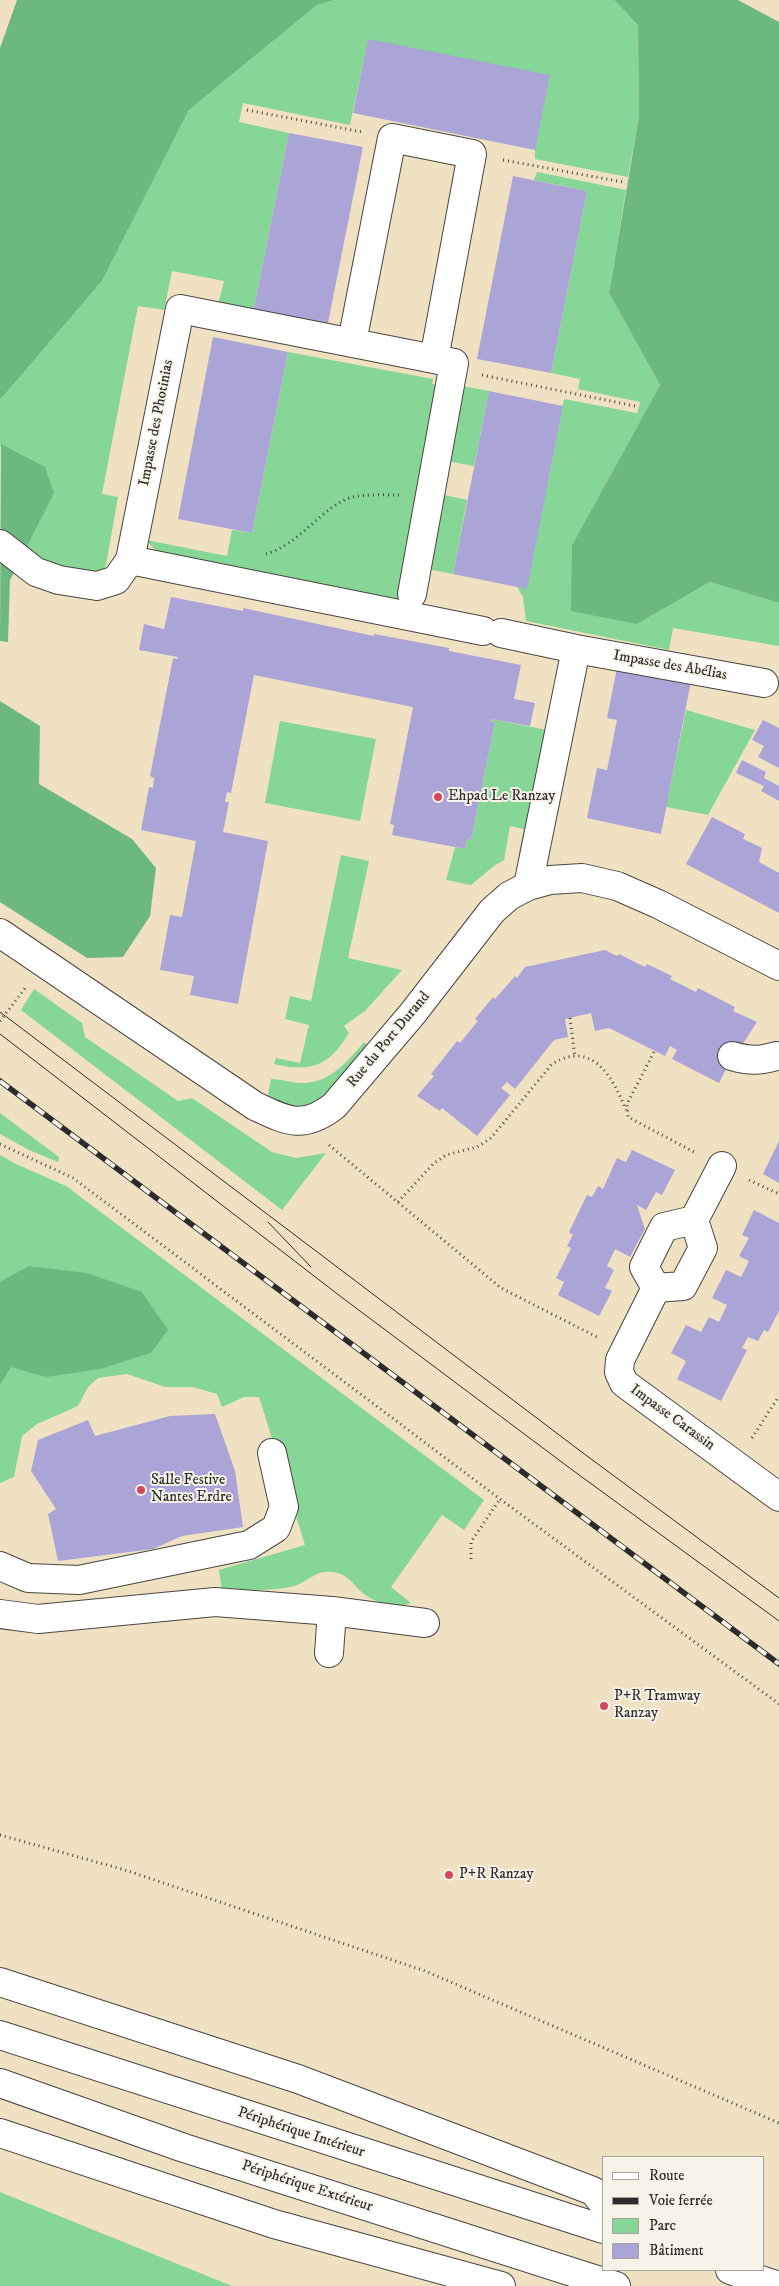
<!DOCTYPE html>
<html>
<head>
<meta charset="utf-8">
<style>
  body { margin:0 }
  #map { position:relative; width:779px; height:2286px; overflow:hidden; background:#efe1c2; font-family:"IM FELL DW Pica",serif }
  canvas { display:block }
  .legend { position:absolute; left:602px; top:2156px; width:162px; height:115px; box-sizing:border-box; background:#f7f3e8; border:1px solid #a5a39c; margin:0; padding:6px 9px; list-style:none; font-size:15px; color:#2b2b2b }
  .legend li { display:flex; align-items:center; gap:10px; height:25px }
  .legend b { width:25px; border:1px solid #a5a39c }
</style>
</head>
<body>
<div id="map">
<canvas width="779" height="2286"></canvas>
<ul class="legend">
<li><b style="height:6px;background:#fff"></b>Route</li>
<li><b style="height:6px;background:#2b2b2b"></b>Voie ferrée</li>
<li><b style="height:14px;background:#86d797"></b>Parc</li>
<li><b style="height:14px;background:#aba4d7"></b>Bâtiment</li>
</ul>
</div>
<script>
const ctx = document.querySelector('canvas').getContext('2d');
ctx.lineJoin = 'round';
function paint(path, color) { ctx.fillStyle = color; ctx.fill(path, 'evenodd'); }
function trace(path, color, width, dash) { ctx.strokeStyle = color; ctx.lineWidth = width; ctx.lineCap = dash ? 'butt' : 'round'; ctx.setLineDash(dash || []); ctx.stroke(path); }
function write(font, color, halo, rows, align = 'center') {
  ctx.font = font + ' "IM FELL DW Pica",serif'; ctx.lineWidth = 4; ctx.setLineDash([]); ctx.textBaseline = 'middle'; ctx.strokeStyle = halo; ctx.fillStyle = color; for (const [text, x, y, turn = 0] of rows) {
    ctx.save(); ctx.translate(x, y); ctx.rotate((+turn || 0) * Math.PI / 180); ctx.textAlign = isNaN(turn) ? turn : align; if (halo) ctx.strokeText(text, 0, 0); ctx.fillText(text, 0, 0); ctx.restore();
  }
}
paint(new Path2D(`
  M334,0H614L638,25L639,116L628,177L535,159V150L368,40L350,125L243,103L239,122L289,133L253,313L217,309L224,281L172,271L164,310L138,306L102,494L118,497L106,565L103,571L96,573L35,562L25,551L1,444L0,448V400L102,281L189,110L317,5Z
  M537,172L626,190L609,293L660,385L572,545L637,624L710,582L779,603V646L673,628L669,650L526,621L523,597L517,587L548,482L564,399L637,413L640,402L578,389L580,379L551,373L587,191L534,180Z
  M288,352L433,379L432,384L443,386L401,601L159,554L146,540L227,556L232,530L252,533Z
  M462,386L489,391L474,466L447,461Z
  M440,494L467,500L453,574L427,569Z
  M686,710L755,730L708,815L666,807Z
  M491,719L547,730L527,849L519,853L524,829L510,826L504,860L494,866L471,885L446,880L455,847L465,849L467,839L471,840L495,722L490,721Z
  M280,721L376,739L360,821L265,803Z
  M341,855L369,861L348,958L402,970L365,1011L344,1026L349,1033C329,1066 311,1073 274,1064L276,1058L300,1063L309,1025L285,1019L290,996L311,1001Z
  M34,989L82,1023L85,1037L178,1101L192,1098L272,1152L296,1158L326,1153L282,1210L21,1010Z
  M364,1042L367,1045C353,1062 321,1111 297,1109C288,1108 277,1102 267,1099L271,1079C281,1079 291,1083 302,1083C330,1083 347,1062 364,1042Z
  M0,1113L59,1157L58,1162L29,1150L0,1134Z
  M0,1155L16,1164L66,1186L484,1500L464,1530L442,1515L391,1587L411,1603C400,1608 377,1604 367,1596C357,1590 352,1579 341,1574C316,1566 311,1582 291,1587C270,1591 244,1590 222,1591L219,1570L305,1545L259,1397H244L222,1407L217,1394L193,1387H165L127,1374L98,1378L88,1387L78,1406L37,1424L22,1436L14,1477L0,1483Z
  M0,2192L232,2286H0Z`), '#86d797');
paint(new Path2D(`
  M17,0H334L317,5L189,110L102,281L0,400V48Z
  M614,0H738L779,22V603L710,582L637,624L571,611L572,545L660,385L609,293L639,116L638,25Z
  M1,444L45,467L54,493L10,580L8,642L0,641Z
  M0,701L40,726L39,784L132,839L156,868L150,916L123,957L87,958L0,902Z
  M29,1266L87,1273L142,1292L168,1330L151,1353L100,1369L46,1377L11,1367L0,1385V1282Z`), '#6cb880');
paint(new Path2D(`
  M368,39L550,75L535,150L353,113Z
  M289,133L363,147L327,328L253,313Z
  M513,176L587,191L551,373L477,359Z
  M213,337L288,352L252,533L178,519Z
  M489,391L563,406L527,589L453,574Z
  M171,597L243,611V608L374,636V634L449,648V651L521,665L514,699L535,703L530,726L491,719L490,721L495,722L471,840L467,839L465,849L392,835L394,825L390,824L413,707L254,675L231,793L227,792L225,802H229L223,832L268,841L238,1004L190,995L194,976L160,970L170,915L182,917L196,841L141,830L149,787L153,788L154,778L150,776L173,658L177,659L178,657L139,650L144,624L164,629Z
  M617,668L691,681L661,834L587,818L597,768L607,770L617,720L607,718Z
  M763,720L779,728V768L758,757L764,746L752,740Z
  M742,760L766,772L764,778L779,786V801L761,791L764,786L736,773Z
  M712,817L745,834L743,839L762,848L759,862L779,873V913L686,864Z
  M605,950L617,956L619,954L645,967L647,964L672,976L670,979L696,992L698,988L735,1007L733,1011L757,1022L742,1045L739,1044L719,1083L672,1059L677,1050L670,1046L665,1056L609,1028L595,1031L591,1013L565,1019L568,1037L554,1040L515,1089L507,1082L501,1088L510,1095L477,1136L442,1108L440,1111L417,1096L434,1076L431,1074L457,1041L460,1043L478,1021L475,1019L493,997L495,999L515,976L517,978L525,967Z
  M779,1141V1183L763,1174Z
  M632,1150L675,1170L662,1195L656,1192L646,1210L637,1205L645,1229L630,1257L615,1249L607,1266L614,1270L605,1288L612,1291L599,1316L558,1295L564,1282L556,1278L571,1248L567,1246L573,1235L569,1232L587,1195L592,1197L598,1186L603,1189L617,1158L626,1162Z
  M754,1210L779,1223V1311L768,1332L764,1330L758,1341L748,1337L742,1348L747,1350L721,1401L677,1379L686,1361L671,1353L686,1325L701,1332L709,1317L719,1322L727,1305L712,1298L726,1270L741,1277L749,1261L739,1256L749,1238L742,1235Z
  M215,1414L235,1471L243,1527L182,1536L153,1549L58,1561L48,1514L56,1509L31,1471L38,1440L88,1420L95,1436L170,1416Z`), '#aba4d7');
const minor = new Path2D(`
  M352,342L392,138L472,154L434,359L454,363L412,594
  M0,544L36,572L59,580L97,586L116,580L130,560L180,309L434,359
  M130,560L483,631
  M501,633L576,649L528,886
  M576,649L764,683
  M0,933L255,1106C287,1121 303,1130 334,1106L413,1013L492,911L509,896L528,886L550,880L582,878L617,886L658,904L779,966
  M732,1056C749,1061 760,1061 776,1056
  M656,1288L620,1360L619,1372L624,1383L779,1497
  M656,1288L683,1286L703,1248L694,1220L722,1166
  M656,1288L644,1267L664,1227L694,1220
  M0,1566L28,1578L79,1580L249,1545L276,1528L284,1507L272,1453
  M0,1614L38,1619L215,1602L332,1611L425,1623
  M329,1653L332,1611`);
const highway = new Path2D(`
  M0,1982L298,2079L593,2191L603,2203
  M0,2035L603,2229
  M0,2083L184,2148L616,2286
  M0,2133L274,2224L501,2286
  M730,2270L779,2286`);
trace(minor, '#484642', 30);
trace(highway, '#484642', 30);
trace(new Path2D(`
  M247,110L362,132
  M503,160L623,182
  M482,375L635,406
  M266,554C301,544 325,503 353,497C367,494 384,495 399,495
  M570,1018L575,1057
  M0,1021L26,987
  M654,1052L627,1104L628,1117L694,1152
  M0,1144L73,1178L500,1499L779,1704
  M329,1145L501,1288L597,1337
  M749,1180L779,1194
  M398,1202L433,1164L446,1155L477,1147L491,1138L552,1064C593,1039 613,1078 626,1110
  M752,1438L779,1396
  M471,1559V1542L500,1499
  M0,1835L125,1870L425,1971L779,2123`), '#484642', 3, [1, 4]);
trace(minor, '#fff', 28);
trace(highway, '#fff', 28);
trace(new Path2D(`
  M0,1012L583,1453L779,1598
  M0,1034L340,1296L571,1469L779,1621
  M268,1222L311,1267`), '#2b2b2b', 1);
const rail = new Path2D(`
  M0,1081L779,1664`);
trace(rail, '#2b2b2b', 5.5);
trace(rail, '#f7f3e8', 4, [11]);
for (const [x, y, r, color] of [
  [438,797,5,"#d1495b"],
  [141,1490,5,"#d1495b"],
  [604,1706,5,"#d1495b"],
  [449,1875,5,"#d1495b"]
]) { const dot = new Path2D(); dot.arc(x, y, r, 0, 2 * Math.PI); ctx.fillStyle = color; ctx.fill(dot); trace(dot, '#f7f3e8', 2); }
write('15px', '#2b2b2b', '#f7f3e8', [
  ["Impasse des Photinias",157,423,-79],
  ["Impasse des Abélias",670,666,10],
  ["Rue du Port Durand",389,1040,-50],
  ["Impasse Carassin",672,1418,36],
  ["Périphérique Intérieur",301,2133,18],
  ["Périphérique Extérieur",307,2187,18]
]);
write('15px', '#2b2b2b', '#f7f3e8', [
  ["Ehpad Le Ranzay",448,797],
  ["Salle Festive",151,1481],
  ["Nantes Erdre",151,1498],
  ["P+R Tramway",614,1697],
  ["Ranzay",614,1714],
  ["P+R Ranzay",459,1875]
], 'left');
</script>
</body>
</html>
